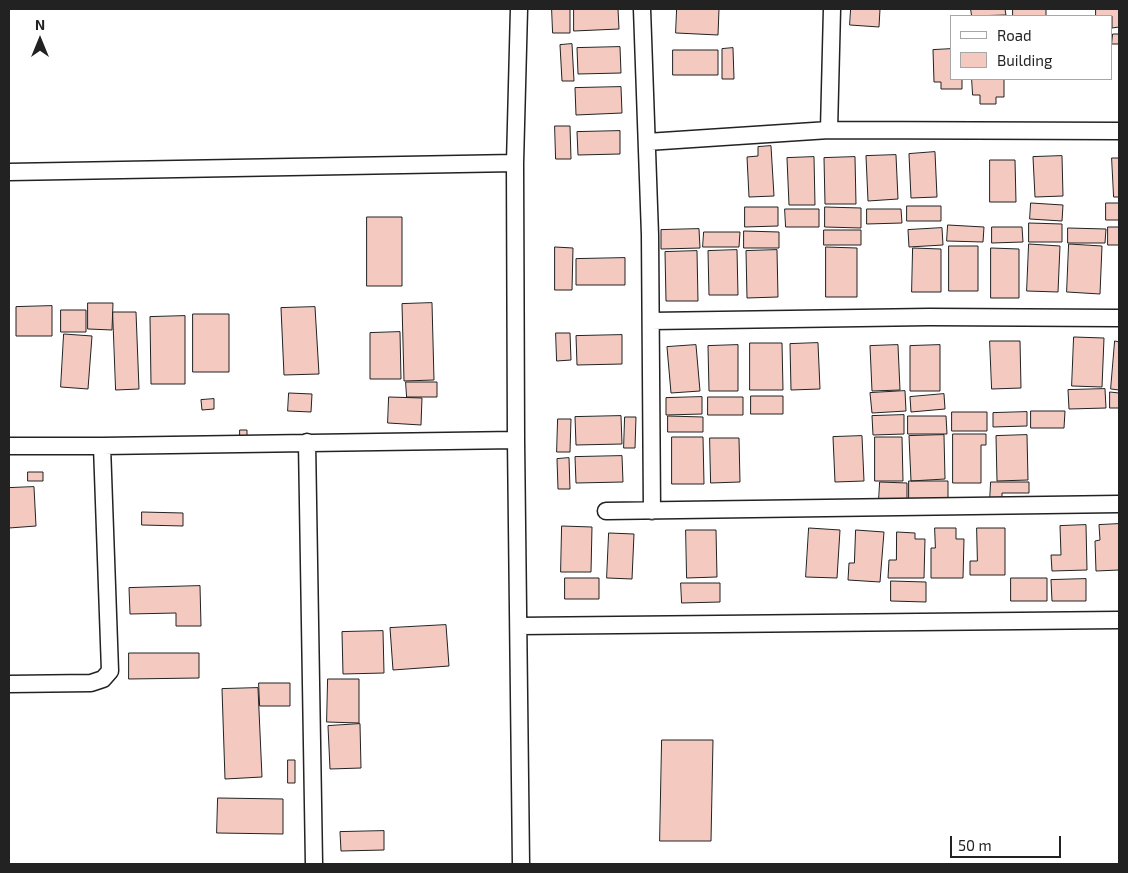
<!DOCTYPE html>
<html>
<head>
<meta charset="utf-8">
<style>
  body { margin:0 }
  #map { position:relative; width:1128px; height:873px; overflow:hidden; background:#fff; font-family:"Exo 2",sans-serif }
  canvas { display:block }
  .frame { position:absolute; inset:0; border:10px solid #222; pointer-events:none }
  .legend { position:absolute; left:950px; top:15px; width:162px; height:65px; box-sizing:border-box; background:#fff; border:1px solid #a7a7a7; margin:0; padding:6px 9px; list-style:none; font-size:15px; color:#222 }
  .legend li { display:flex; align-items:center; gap:10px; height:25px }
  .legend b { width:25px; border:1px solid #a7a7a7 }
  .north { position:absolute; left:15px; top:15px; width:50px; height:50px; -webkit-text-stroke:4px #fff; paint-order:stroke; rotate:0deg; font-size:14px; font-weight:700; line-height:20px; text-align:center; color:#222 }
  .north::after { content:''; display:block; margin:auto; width:18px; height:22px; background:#222; clip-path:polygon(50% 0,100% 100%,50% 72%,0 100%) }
  .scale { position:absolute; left:950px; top:836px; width:111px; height:22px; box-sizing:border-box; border:2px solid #222; border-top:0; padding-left:6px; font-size:15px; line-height:18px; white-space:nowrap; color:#222; -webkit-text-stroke:4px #fff; paint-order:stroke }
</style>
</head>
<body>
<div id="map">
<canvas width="1128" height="873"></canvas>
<div class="frame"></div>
<ul class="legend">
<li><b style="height:6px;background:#fff"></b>Road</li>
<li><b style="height:14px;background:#f3c9c0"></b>Building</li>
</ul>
<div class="north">N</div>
<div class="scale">50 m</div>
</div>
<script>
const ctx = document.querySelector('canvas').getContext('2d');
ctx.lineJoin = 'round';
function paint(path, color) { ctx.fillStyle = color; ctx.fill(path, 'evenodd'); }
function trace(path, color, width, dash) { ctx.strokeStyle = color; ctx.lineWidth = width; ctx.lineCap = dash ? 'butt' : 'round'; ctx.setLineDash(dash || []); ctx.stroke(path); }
const building = new Path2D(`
  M552,9H570V33H553Z
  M574,9H618L619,29L574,31Z
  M677,9H719L718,35L676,33Z
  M851,9H880L879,27L850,25Z
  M971,9H1005L1006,15L972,16Z
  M1013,9H1046V16H1013Z
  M1096,9H1119V27L1112,28V16H1096Z
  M1113,34H1119V44H1112Z
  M572,44L574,81H562L560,45Z
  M620,47L621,73L578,74L577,48Z
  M733,48L734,79H722V49Z
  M952,49V79H962V89H941V82H934L933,50Z
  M673,50H718V75H673Z
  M972,79H1004V97H996V104H980V95H973Z
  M621,87L622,113L576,115L575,88Z
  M555,126H570L571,159H556Z
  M620,131V154L578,155L577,132Z
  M771,146L774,196L749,197L747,157L758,156V147Z
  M935,152L937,197L911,198L909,154Z
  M896,155L898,199L868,201L866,156Z
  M1062,156L1063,196L1035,197L1033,157Z
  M814,157L815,205H789L787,158Z
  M855,157L856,204H825L824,158Z
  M1112,158H1119V197H1114Z
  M990,160H1015L1016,202H990Z
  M1031,203L1063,205L1062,221L1030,219Z
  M1106,203H1119V220H1106Z
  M907,206H941V221H907Z
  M745,207H778V226L745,227Z
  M825,207L861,208V228L825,227Z
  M785,209H819V227H786Z
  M867,209H901L902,223L867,224Z
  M367,217H402V286H367Z
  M1029,223L1062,224V242H1029Z
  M948,225L984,227L983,242L947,241Z
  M992,227H1022L1023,242L992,243Z
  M1108,227H1119V245H1108Z
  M942,228L943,245L909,247L908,230Z
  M1068,228L1106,229L1105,243H1068Z
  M699,229L700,248L661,249V230Z
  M824,230H861V245H824Z
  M744,231L779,232V248H744Z
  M704,232H740L739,247H703Z
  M1029,244L1060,246L1058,292L1027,291Z
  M1069,244L1102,246L1100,294L1067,292Z
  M949,246H978V291H949Z
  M555,247L573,248L572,290H555Z
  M826,247L857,248V297H826Z
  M913,248L941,249V292H912Z
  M991,248L1019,249V298H991Z
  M737,250L738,295H709L708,251Z
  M777,250L778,297L747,298L746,251Z
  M697,251L698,301H666L665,252Z
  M625,258V285H576V259Z
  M88,303H113L112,330L88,329Z
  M432,303L434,380L404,381L402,304Z
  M52,306V336H16V307Z
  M315,307L319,374L284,375L281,308Z
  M61,310H86V332H61Z
  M113,312H136L139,389L116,390Z
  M193,314H229V372H193Z
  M185,316V384H151L150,317Z
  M400,332L401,379H370V333Z
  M556,333H570L571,360L557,361Z
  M64,334L92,336L88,389L61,387Z
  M622,335V364L577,365L576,336Z
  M1074,337L1104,338L1102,387L1072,386Z
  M990,341H1020L1021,388L992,389Z
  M1115,341L1119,342V390L1111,389Z
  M750,343H782L783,390H750Z
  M818,343L820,389L791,390L790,344Z
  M696,345L700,391L671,393L667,347Z
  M738,345V391H709L708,346Z
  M898,345L900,390L872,391L870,346Z
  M940,345V391H910V346Z
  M406,382H437V397H407Z
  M1105,389L1106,408L1069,409L1068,390Z
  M905,391L906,411L872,413L870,393Z
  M1110,392L1119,393V408H1110Z
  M289,393L312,394L311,412L288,411Z
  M944,394L945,409L911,412L910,397Z
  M751,396H783V414H751Z
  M389,397L422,398L421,425L388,423Z
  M702,397V414L666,415V398Z
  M708,397H743V415H708Z
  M214,399V409L202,410L201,400Z
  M1031,411H1065L1064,428H1031Z
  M952,412H987V431H952Z
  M1027,412V426L993,427V413Z
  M904,415V434L873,435L872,416Z
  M621,416L622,444L576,445L575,417Z
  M668,416L703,417V432H668Z
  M908,416H946L947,434H908Z
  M625,417H636L635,448H624Z
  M558,419H571L570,452H557Z
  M240,430H247V437H240Z
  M953,434H986V445H981V483H953Z
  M944,435L945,479L911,481L909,436Z
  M1027,435L1028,480L997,481L996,436Z
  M862,436L864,481L835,482L833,437Z
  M672,437H703L704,484H672Z
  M875,437H902L903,481H875Z
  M710,438H739L740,482L711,483Z
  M622,456L623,482L576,483L575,457Z
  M569,458L570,489H558L557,459Z
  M28,472H43V481H28Z
  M909,481H948V498L909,499Z
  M880,482L907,483V500H879Z
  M991,482H1029V493H1002V502L990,501Z
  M34,487L36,526L9,528V488Z
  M142,512L183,513V526L142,525Z
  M1119,524V570L1096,571L1095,541L1100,540L1099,525Z
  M1086,525L1087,570L1052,571L1051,555H1061L1060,526Z
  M562,526L592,527L591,572H561Z
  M809,528L840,530L837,578L806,577Z
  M935,528H956V539H964L963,578H931V548H935Z
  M977,528H1005V575H970V561H977Z
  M686,530H716L717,577L687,578Z
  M856,530L884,532L880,582L848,580L849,563H854Z
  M897,532L915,533V539H925L924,578H888L889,560H896Z
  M609,533L634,534L632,579L607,578Z
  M565,578H599V599H565Z
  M1011,578H1047V601H1011Z
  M1086,579V601H1052L1051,580Z
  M891,581L926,582V602L891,601Z
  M681,583H720V602L682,603Z
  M200,586L201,626H176V613L130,614L129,588Z
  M446,625L449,666L393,670L390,628Z
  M383,631L384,673L343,674L342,632Z
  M129,653H199V678L129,679Z
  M328,679H359V723L327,722Z
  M259,683H290V706H260Z
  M258,688L262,777L225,779L222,689Z
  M360,724L361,768L330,769L328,726Z
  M662,740H713L711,841H660Z
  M288,760H295V783H288Z
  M218,798L283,799V834L217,833Z
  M384,831V850L341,851L340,832Z`);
paint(building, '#f3c9c0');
trace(building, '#222', 1);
const minor = new Path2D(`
  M519,9L515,163L516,440L521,864
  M642,9L650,235L652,511
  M829,130L832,9
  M647,142L829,130L1119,131
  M9,172L515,163
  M651,321L929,317L1119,318
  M307,442L314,864
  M9,446H102L516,440
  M606,511L1119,504
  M519,626L1119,620
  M9,684L91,683L103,679L110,671L102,446`);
trace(minor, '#222', 19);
trace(minor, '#fff', 16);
</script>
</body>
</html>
